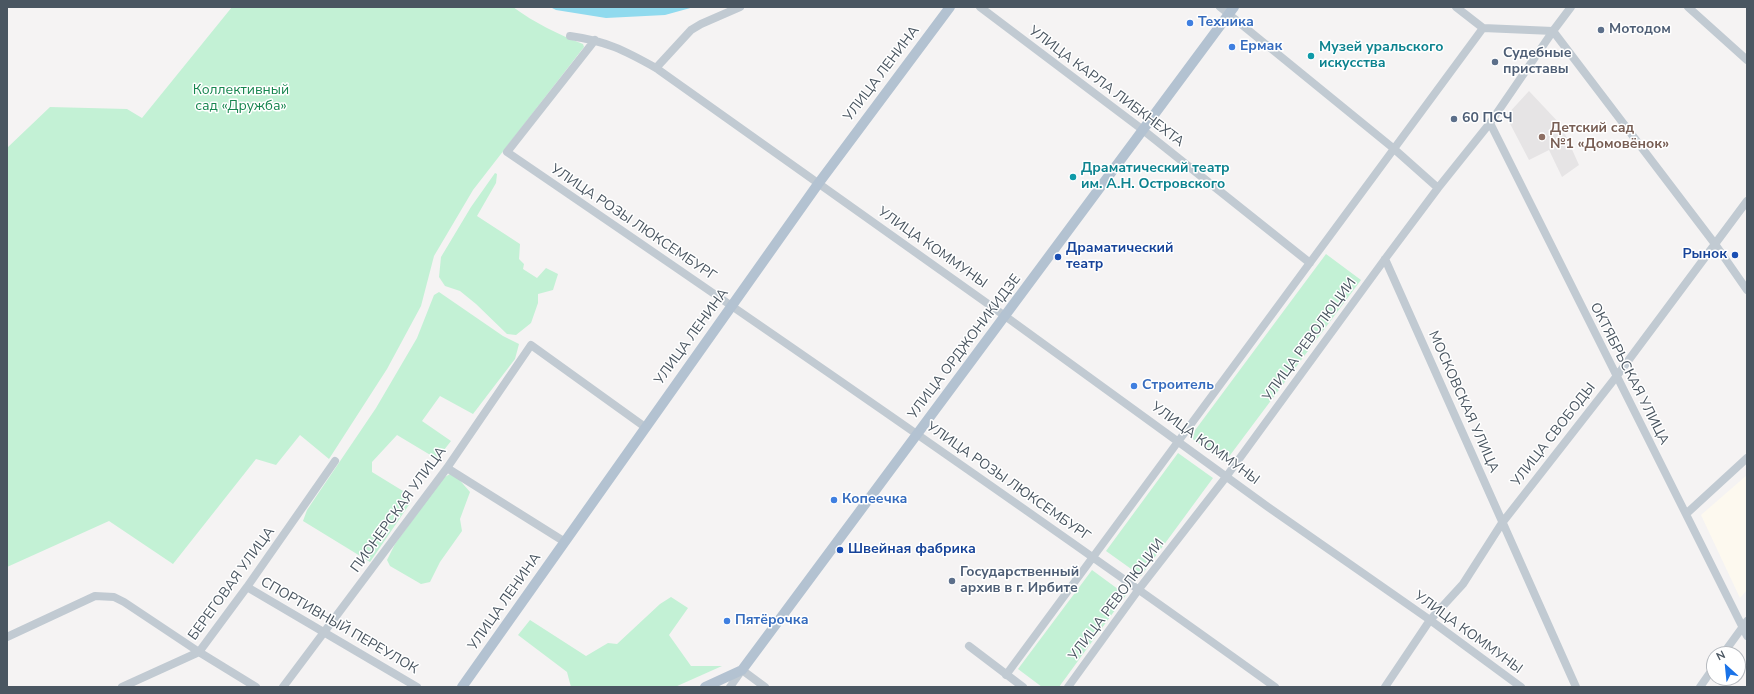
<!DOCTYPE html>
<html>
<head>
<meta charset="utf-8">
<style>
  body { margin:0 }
  #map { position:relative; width:1754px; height:694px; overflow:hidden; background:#f5f3f3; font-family:"Nunito Sans",sans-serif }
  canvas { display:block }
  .frame { position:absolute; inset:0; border:8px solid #4a5661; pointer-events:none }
  .north { position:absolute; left:1706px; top:646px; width:40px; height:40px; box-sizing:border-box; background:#fff; border:1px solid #b7bbc0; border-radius:50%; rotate:333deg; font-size:11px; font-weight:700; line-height:16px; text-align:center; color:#4a5661 }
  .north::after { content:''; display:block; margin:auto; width:14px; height:18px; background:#1a73e8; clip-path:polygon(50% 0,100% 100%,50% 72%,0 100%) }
</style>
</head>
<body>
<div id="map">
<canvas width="1754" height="694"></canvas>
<div class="frame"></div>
<div class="north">N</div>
</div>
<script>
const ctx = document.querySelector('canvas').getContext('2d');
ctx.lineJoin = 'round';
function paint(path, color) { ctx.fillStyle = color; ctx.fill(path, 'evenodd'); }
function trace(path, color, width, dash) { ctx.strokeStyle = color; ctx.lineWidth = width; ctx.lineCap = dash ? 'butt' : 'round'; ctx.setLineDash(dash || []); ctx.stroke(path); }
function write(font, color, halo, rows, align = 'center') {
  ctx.font = font + ' "Nunito Sans",sans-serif'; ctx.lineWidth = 3; ctx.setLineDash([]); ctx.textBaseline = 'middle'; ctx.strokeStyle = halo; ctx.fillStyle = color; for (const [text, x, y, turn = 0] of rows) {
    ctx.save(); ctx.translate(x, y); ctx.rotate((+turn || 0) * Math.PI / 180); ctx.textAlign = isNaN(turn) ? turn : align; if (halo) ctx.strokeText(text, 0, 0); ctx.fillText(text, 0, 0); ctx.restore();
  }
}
paint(new Path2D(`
  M1747,475V590L1740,598L1701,515Z`), '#fdf9ef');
paint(new Path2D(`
  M1529,91L1561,125L1579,165L1562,177L1549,150L1529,160L1506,116Z`), '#e6e4e5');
paint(new Path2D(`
  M232,7H513C535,23 557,34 583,44L584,47L473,190L434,256L421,306L387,369L329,459L300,435L276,465L256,459L173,564L109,521L7,567V148L50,107L127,109L142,118Z
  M495,173L497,174L496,183L477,216L520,244L519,259L524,264L523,269L537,278L546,268L558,274L553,290L538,294V303L531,323L516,335L507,334L476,304L460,291L445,286L439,277L441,257L471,207Z
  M1326,254L1361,280L1225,462L1190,437Z
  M439,292L503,336L519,344L515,359L473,414L440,396L422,421L451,441L437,459L397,435L372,462V472L403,491L411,502L370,562L303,521L307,510L376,408L417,338L434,295Z
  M1178,453L1213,478L1141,576L1106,551Z
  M450,474L457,477L470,492L460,519L462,531L440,562L430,582L421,584L390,566L387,560L395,544L443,478Z
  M1092,570L1126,595L1059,687H1042L1018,669Z
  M671,597L688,608L669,635L691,666H722L675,687H571L567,672L518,635L530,620L586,656L608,643L617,644L660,604Z`), '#c3f1d5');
paint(new Path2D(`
  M550,7H694L665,15L606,18L556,10Z`), '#90daee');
trace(new Path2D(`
  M980,7L1143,130L1310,263
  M1220,7L1393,148L1438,188
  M1456,7L1483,28L1553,31
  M1688,7L1747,60
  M1553,31L1715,244L1747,290
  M570,36C606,41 624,50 656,68L1005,316L1268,507L1430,620L1521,687
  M595,40L507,152C765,328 1022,505 1275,687
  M656,68L691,30L701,24L740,7
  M1490,123L1747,636
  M1385,259L1576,687
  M447,468L565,542
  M1686,514L1747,458
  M247,587L417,687
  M7,637L95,596L114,597L124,602L199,652L256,687
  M969,646L1023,687
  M1723,654L1747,621
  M1006,675L1483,28
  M122,687L199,652L247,587L335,461
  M283,687L447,468L531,345L645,427
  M730,687L742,670L765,687
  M1068,687L1139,589L1226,477L1385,259L1438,188L1490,123L1553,31L1571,7
  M1385,687L1430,620L1463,584L1502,523L1616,377L1747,201
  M1700,687L1714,667`), '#c1cad2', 8);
trace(new Path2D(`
  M462,687L818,184L950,7
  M705,687L742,670L1234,7`), '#b3c2d1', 10);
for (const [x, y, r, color] of [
  [1190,23,4,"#3f7fe0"],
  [1601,30,4,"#5c6f8a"],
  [1232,47,4,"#3f7fe0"],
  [1311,56,4,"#0f9aa8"],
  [1495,62,4,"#5c6f8a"],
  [1454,119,4,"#5c6f8a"],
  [1542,137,4,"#8d6e63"],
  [1073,177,4,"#0f9aa8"],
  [1735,255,4,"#1a4fb4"],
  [1058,257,4,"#1a4fb4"],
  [1134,386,4,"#3f7fe0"],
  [834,500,4,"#3f7fe0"],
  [840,550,4,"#1a4fb4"],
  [952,581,4,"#5c6f8a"],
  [727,621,4,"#3f7fe0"]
]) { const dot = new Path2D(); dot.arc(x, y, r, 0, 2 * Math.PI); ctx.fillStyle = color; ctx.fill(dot); trace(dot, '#fff', 1.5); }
write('bold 14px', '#366cbe', '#fff', [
  ["Техника",1198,23],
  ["Ермак",1240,47],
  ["Строитель",1142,386],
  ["Копеечка",842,500],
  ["Пятёрочка",735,621]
], 'left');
write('bold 14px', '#4e5e75', '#fff', [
  ["Мотодом",1609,30],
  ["Судебные",1503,54],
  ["приставы",1503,70],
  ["60 ПСЧ",1462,119],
  ["Государственный",960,573],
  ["архив в г. Ирбите",960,589]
], 'left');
write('bold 14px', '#0d838f', '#fff', [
  ["Музей уральского",1319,48],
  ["искусства",1319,64],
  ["Драматический театр",1081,169],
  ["им. А.Н. Островского",1081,185]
], 'left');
write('14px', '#4a5661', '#fff', [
  ["УЛИЦА ЛЕНИНА",882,74,-53],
  ["УЛИЦА КАРЛА ЛИБКНЕХТА",1106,87,37],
  ["УЛИЦА РОЗЫ ЛЮКСЕМБУРГ",633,223,34],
  ["УЛИЦА КОММУНЫ",932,248,35],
  ["УЛИЦА ЛЕНИНА",692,337,-54],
  ["УЛИЦА РЕВОЛЮЦИИ",1310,340,-54],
  ["УЛИЦА ОРДЖОНИКИДЗЕ",965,347,-53],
  ["ОКТЯБРЬСКАЯ УЛИЦА",1629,374,63],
  ["МОСКОВСКАЯ УЛИЦА",1463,402,66],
  ["УЛИЦА СВОБОДЫ",1554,435,-52],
  ["УЛИЦА КОММУНЫ",1205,444,36],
  ["УЛИЦА РОЗЫ ЛЮКСЕМБУРГ",1008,482,35],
  ["ПИОНЕРСКАЯ УЛИЦА",399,510,-54],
  ["БЕРЕГОВАЯ УЛИЦА",232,584,-54],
  ["УЛИЦА РЕВОЛЮЦИИ",1117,600,-53],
  ["УЛИЦА ЛЕНИНА",505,602,-55],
  ["СПОРТИВНЫЙ ПЕРЕУЛОК",339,626,30],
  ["УЛИЦА КОММУНЫ",1468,633,36]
]);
write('14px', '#17864f', '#fff', [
  ["Коллективный",241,91],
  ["сад «Дружба»",241,107]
]);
write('bold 14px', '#785e54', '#fff', [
  ["Детский сад",1550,129],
  ["№1 «Домовёнок»",1550,145]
], 'left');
write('bold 14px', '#164399', '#fff', [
  ["Драматический",1066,249],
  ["театр",1066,265],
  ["Рынок",1727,255,"right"],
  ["Швейная фабрика",848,550]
], 'left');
</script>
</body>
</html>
